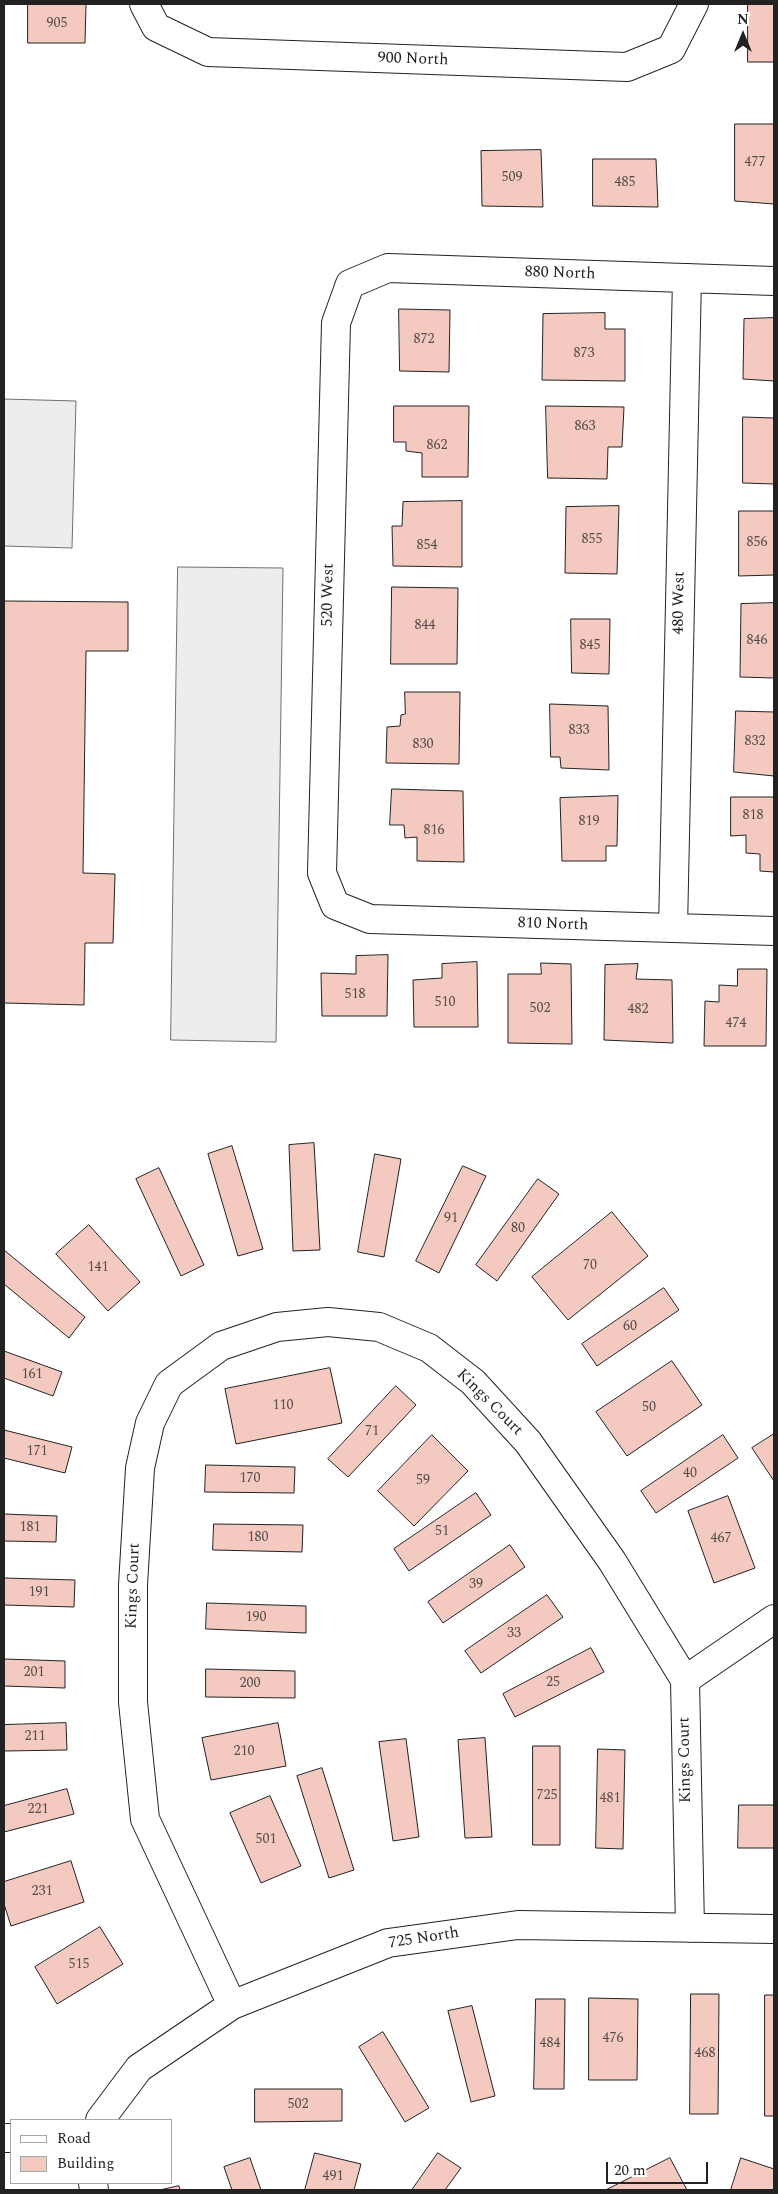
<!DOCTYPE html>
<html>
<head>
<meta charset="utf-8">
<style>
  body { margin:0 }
  #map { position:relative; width:778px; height:2194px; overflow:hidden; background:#fff; font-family:Spectral,serif }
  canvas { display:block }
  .frame { position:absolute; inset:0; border:5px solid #222; pointer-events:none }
  .legend { position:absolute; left:10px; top:2119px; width:162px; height:65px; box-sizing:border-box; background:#fff; border:1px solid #a7a7a7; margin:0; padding:6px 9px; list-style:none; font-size:15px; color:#222 }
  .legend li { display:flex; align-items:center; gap:10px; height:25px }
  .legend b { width:25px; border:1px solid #a7a7a7 }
  .north { position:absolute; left:718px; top:10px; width:50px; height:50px; -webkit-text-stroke:4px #fff; paint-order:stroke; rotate:0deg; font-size:14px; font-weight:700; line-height:20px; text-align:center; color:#222 }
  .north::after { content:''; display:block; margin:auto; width:18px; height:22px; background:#222; clip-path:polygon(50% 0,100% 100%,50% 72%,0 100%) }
  .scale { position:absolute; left:606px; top:2162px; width:102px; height:22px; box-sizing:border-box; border:2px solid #222; border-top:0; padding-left:6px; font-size:15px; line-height:18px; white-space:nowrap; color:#222; -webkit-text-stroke:4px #fff; paint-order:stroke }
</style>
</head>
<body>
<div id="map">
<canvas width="778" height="2194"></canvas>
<div class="frame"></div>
<ul class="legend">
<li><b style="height:6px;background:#fff"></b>Road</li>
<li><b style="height:14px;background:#f3c9c0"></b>Building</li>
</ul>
<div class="north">N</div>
<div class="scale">20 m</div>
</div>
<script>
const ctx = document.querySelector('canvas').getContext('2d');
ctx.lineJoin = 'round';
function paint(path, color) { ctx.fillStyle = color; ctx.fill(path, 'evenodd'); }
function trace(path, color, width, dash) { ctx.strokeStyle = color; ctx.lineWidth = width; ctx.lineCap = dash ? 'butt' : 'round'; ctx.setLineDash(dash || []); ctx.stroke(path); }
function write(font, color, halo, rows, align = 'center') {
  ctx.font = font + ' Spectral,serif'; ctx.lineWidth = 4; ctx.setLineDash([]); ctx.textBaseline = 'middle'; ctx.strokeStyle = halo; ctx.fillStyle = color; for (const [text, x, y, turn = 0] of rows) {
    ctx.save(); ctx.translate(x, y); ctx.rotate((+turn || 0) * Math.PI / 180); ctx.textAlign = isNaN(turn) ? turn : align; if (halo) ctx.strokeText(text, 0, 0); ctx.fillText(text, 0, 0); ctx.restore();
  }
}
const parking = new Path2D(`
  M4,399L76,401L72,548L4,546Z
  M178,567L283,568L276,1042L171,1040Z`);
paint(parking, '#ededed');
trace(parking, '#6f6f6f', 1);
const building = new Path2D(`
  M28,4H86L85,43H28Z
  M748,4H774V62H748Z
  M735,124H774V204L735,201Z
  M541,150L543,207L482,206L481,151Z
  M593,159H656L658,207L593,206Z
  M399,309L450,310L449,372L400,371Z
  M605,313V329H625V381L542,380L543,314Z
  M774,318V381L743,379L744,319Z
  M394,406H469L468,477H422V453L406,451V442H394Z
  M546,406L624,407L622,447H608L607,479L548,478Z
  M743,417L774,418V484L743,483Z
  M462,501V567L393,566L392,526H402L403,502Z
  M619,506L617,574L565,573L566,507Z
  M739,511H774V575L739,576Z
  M392,587L458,588L457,664H391Z
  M4,601L128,602V651H86L83,873L115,874L113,943H85L84,1005L4,1003Z
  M774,603V678L740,677L741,604Z
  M571,619H610L609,674L572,673Z
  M405,692H460L459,764L386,763L387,727L400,726L401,715L405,714Z
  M550,704L608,706L609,770L561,768L560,757H551Z
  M736,711L774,712V776L734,772Z
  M392,789L463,791L464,862L417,861V837L405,838L404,825H390Z
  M618,796L617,846H606V861H562L560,798Z
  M731,797H774V872L760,871V854L746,853V835L731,836Z
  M388,955L387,1016H322L321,973L356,974V956Z
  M477,962L478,1027H414L413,980L442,978V964Z
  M541,963L571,964L572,1044L508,1043V974H541Z
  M638,964L636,979L672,980L673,1043L604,1040L605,965Z
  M738,969H767L766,1046H704L705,1001L719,1002V985L737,986Z
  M314,1143L320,1250L293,1251L289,1145Z
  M232,1146L263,1249L238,1256L208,1154Z
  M375,1154L401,1159L384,1257L358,1252Z
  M463,1166L486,1176L439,1273L416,1261Z
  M159,1168L204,1265L181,1276L136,1179Z
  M538,1179L559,1194L497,1281L476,1265Z
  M612,1212L648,1256L568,1320L532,1277Z
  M89,1225L140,1282L108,1311L56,1254Z
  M4,1250L85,1317L69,1338L4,1284Z
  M664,1288L679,1310L597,1366L582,1344Z
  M4,1351L62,1372L53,1396L4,1378Z
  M672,1361L702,1405L627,1456L596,1412Z
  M330,1368L342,1423L236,1444L225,1389Z
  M396,1386L416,1405L348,1477L328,1459Z
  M4,1430L72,1447L65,1473L4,1458Z
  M774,1434V1481L752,1448Z
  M432,1435L468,1471L414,1526L378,1491Z
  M723,1435L738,1458L656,1513L641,1491Z
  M206,1465L295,1467L294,1493L205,1492Z
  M476,1493L491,1515L409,1571L394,1549Z
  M728,1496L755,1568L714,1583L688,1511Z
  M4,1514L57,1516L56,1542L4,1541Z
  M214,1524L303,1525L302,1552L213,1550Z
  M510,1545L525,1567L443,1623L428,1602Z
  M4,1578L75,1580L74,1607L4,1605Z
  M547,1595L563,1617L481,1673L465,1651Z
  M207,1603L306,1606V1633L206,1629Z
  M591,1648L604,1672L515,1717L503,1694Z
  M4,1659L65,1661V1688L4,1686Z
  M206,1669L295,1671V1698L206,1697Z
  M66,1723L67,1750L4,1751V1725Z
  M278,1723L286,1766L211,1780L202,1738Z
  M485,1738L492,1837L465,1838L458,1740Z
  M406,1739L419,1837L393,1841L379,1742Z
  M533,1746H560V1845H533Z
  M598,1749L625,1750L623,1849L596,1848Z
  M322,1768L354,1870L329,1878L297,1776Z
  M67,1789L74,1814L4,1832V1806Z
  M270,1796L301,1866L261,1883L230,1813Z
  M739,1805H774V1848H738Z
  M71,1861L84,1902L11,1926L4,1904V1882Z
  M100,1927L123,1964L57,2004L35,1967Z
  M691,1994H719L718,2114H690Z
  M765,1995H774V2116H765Z
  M589,1998L638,1999L637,2080H589Z
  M536,1999H565L564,2089H534Z
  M472,2006L495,2096L471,2102L448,2011Z
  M383,2032L429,2108L405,2122L359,2047Z
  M255,2089H342V2121L255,2122Z
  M315,2153L361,2164L354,2190H305Z
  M438,2153L461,2168L445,2190H412Z
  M250,2158L261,2190H232L224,2167Z
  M670,2158L687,2190H606Z
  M741,2158L774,2169V2190H731Z
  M179,2186L180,2190H160Z`);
paint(building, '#f3c9c0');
trace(building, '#222', 1);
const street = new Path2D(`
  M144,4L156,27L208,52L627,67L671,49L694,4
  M774,281L388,268L350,284L336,323L322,873L335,905L370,919L774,931
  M673,928L687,278
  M685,1680L774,1619
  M232,2005L145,1819L133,1702V1585L140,1468L150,1423L169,1384L221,1346L277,1327L328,1322L379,1327L429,1348L473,1382L528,1442L612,1561L685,1680L690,1928
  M100,2120L139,2068L232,2005L388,1943L518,1925L774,1929
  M4,2138H11
  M93,2183L94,2190`);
trace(street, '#222', 30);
trace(street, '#fff', 28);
write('14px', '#564c4a', null, [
  ["905",57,24],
  ["477",755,163],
  ["509",512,178],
  ["485",625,183],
  ["872",424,340],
  ["873",584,354],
  ["863",585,427],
  ["862",437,446],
  ["855",592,540],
  ["856",757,543],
  ["854",427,546],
  ["844",425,626],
  ["846",757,641],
  ["845",590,646],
  ["833",579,731],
  ["832",755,742],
  ["830",423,745],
  ["818",753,816],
  ["819",589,822],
  ["816",434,831],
  ["518",355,995],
  ["510",445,1003],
  ["502",540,1009],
  ["482",638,1010],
  ["474",736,1024],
  ["91",451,1219],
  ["80",518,1229],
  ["70",590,1266],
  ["141",98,1268],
  ["60",630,1327],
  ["161",32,1375],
  ["110",283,1406],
  ["50",649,1408],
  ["71",372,1432],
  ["171",37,1452],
  ["40",690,1474],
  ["170",250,1479],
  ["59",423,1481],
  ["181",30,1528],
  ["51",442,1532],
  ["180",258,1538],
  ["467",721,1539],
  ["39",476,1585],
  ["191",39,1593],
  ["190",256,1618],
  ["33",514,1634],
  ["201",34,1673],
  ["25",553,1683],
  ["200",250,1684],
  ["211",35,1737],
  ["210",244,1752],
  ["725",547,1796],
  ["481",610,1799],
  ["221",38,1810],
  ["501",266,1840],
  ["231",42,1892],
  ["515",79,1965],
  ["476",613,2039],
  ["484",550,2044],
  ["468",705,2054],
  ["502",298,2105],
  ["491",333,2177]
]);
write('16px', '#222', '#fff', [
  ["900 North",413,60,2],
  ["880 North",560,274,2],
  ["520 West",329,595,-89],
  ["480 West",680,603,-89],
  ["810 North",553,925,2],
  ["Kings Court",489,1403,45],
  ["Kings Court",134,1586,-88],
  ["Kings Court",686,1760,-91],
  ["725 North",424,1939,-9]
]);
</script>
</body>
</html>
